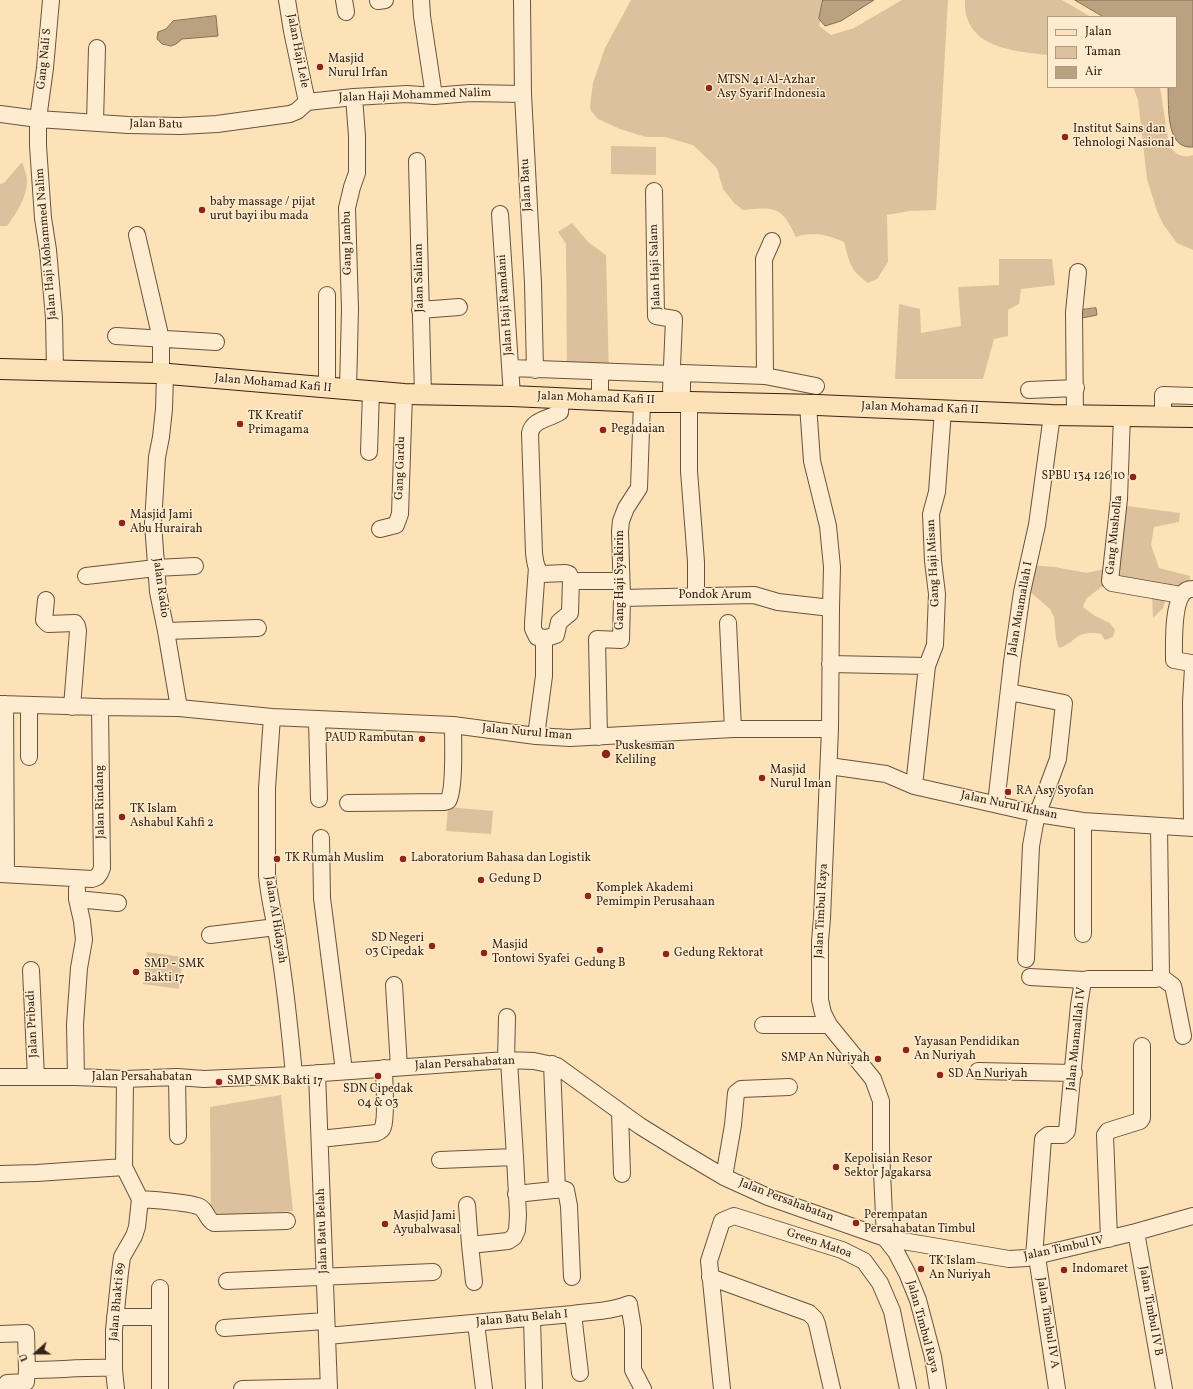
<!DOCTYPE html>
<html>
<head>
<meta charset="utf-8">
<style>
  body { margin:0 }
  #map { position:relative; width:1193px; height:1389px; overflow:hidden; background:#fde1b7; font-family:Vollkorn,serif }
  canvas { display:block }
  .legend { position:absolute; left:1047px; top:16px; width:130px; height:72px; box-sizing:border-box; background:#feecd0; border:1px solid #af9c86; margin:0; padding:5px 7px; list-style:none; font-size:12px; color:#382416 }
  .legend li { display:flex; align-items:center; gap:8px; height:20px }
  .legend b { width:20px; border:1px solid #af9c86 }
  .north { position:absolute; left:16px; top:1333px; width:40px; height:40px; -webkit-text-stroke:3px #feecd0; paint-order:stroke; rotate:249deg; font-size:11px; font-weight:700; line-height:16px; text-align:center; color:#382416 }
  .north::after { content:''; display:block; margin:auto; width:14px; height:18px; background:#382416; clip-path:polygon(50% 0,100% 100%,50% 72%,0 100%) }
</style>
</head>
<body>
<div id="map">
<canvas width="1193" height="1389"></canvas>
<ul class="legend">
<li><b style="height:5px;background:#fde1b7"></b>Jalan</li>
<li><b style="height:11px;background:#dcc19c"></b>Taman</li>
<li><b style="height:11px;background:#baa180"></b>Air</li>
</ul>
<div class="north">U</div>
</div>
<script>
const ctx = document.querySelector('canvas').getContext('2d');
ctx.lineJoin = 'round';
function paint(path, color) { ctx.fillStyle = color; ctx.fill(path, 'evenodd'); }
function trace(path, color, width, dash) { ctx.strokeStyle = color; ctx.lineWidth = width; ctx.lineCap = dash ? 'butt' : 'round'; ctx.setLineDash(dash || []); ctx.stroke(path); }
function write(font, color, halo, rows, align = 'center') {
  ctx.font = font + ' Vollkorn,serif'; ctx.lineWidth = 3; ctx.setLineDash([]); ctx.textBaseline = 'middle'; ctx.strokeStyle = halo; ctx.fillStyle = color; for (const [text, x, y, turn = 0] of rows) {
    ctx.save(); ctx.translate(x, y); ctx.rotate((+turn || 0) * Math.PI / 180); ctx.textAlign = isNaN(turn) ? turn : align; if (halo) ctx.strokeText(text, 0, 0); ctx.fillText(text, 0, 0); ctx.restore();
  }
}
paint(new Path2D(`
  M631,0H825L819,26L831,35L854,28L902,0H948L936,210L909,211L887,215L888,262L877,279L868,283C849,269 850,263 844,242C828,235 813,231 796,237C781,206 776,207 743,210L734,203L723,189L717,168L693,145L665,137H646L620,129L598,119L591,111L590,106L593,83L605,48Z
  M965,0H1062L1091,17H1048V55C1013,51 963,48 965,0Z
  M1133,87H1160L1169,145C1174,154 1183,159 1193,155V250L1177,243L1163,224L1157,211L1147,179L1138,100Z
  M611,146L656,147V175L611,174Z
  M22,162C24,168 27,175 27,180C27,198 17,212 7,226H0V184L4,183Z
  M572,223L588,242L606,255L609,377L567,376L566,244L558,232Z
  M999,259H1052L1055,285L1021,289L1019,304L1008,310V336L994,339L983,379H895L899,304L920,309L921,333L961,326L958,287L999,285Z
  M1119,505L1180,513L1179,522L1154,527L1151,545L1159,568L1190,576L1189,588L1168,593L1163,608L1153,618L1152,595L1114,577L1086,599L1083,607L1095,616L1110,623L1115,630L1113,637L1105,640L1101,634C1090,632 1081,633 1073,640C1068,644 1065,646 1059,648L1056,639L1054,617L1050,609L1028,590L1029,565L1055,567L1087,573L1112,567Z
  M448,807L493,811L491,834L446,831Z
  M147,952L183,957L179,989L143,984Z
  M281,1095L293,1211L211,1217L210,1107Z`), '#dcc19c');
const water = new Path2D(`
  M823,0H874L841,21L825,26L819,19Z
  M1075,0H1193V147C1165,150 1169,105 1168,87H1176V17H1104Z
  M216,16L218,36L182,39L176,44L171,46L162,44L157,39L158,32L166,29L173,21Z
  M1096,308L1097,315L1082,318L1081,310Z`);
paint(water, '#baa180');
trace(water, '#866f56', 1);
const minor = new Path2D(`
  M51,0L45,68L38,119V146L43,218L48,250L54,318L55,370
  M287,0L292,31L307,102
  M344,0L346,12
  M421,0L422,16L434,96
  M522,0L523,94L533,283L535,370
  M378,1L385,0
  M307,102L354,97L407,94L434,96L470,93L523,94
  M0,114L38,119L128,125L180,126L217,124L290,114L297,111L307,102
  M95,122L97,48
  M417,161L423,395
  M654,191L656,316L674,319L671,390
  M500,214L512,396
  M137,235L161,339V374
  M327,295V388
  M420,310L459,307
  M116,336L216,342
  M511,368L671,374
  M600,372V400
  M165,374L164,409L161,437L157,457L153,523L158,592L166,631L179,708L272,717L453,725L536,736L570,738L733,729H830
  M765,376L816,386
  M348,390L350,309L347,208L352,187L357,173V136L354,97
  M1029,390L1076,388
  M561,398L560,412C550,419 533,419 530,433L534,553C535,560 535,569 542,574L566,573L569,574L571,579L575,581H621
  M680,402L682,390V373L765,376L764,259L772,241
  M689,402V471L696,562V596
  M808,405L812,461L828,526L832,567L831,608L830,729L822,918L820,941V1000L823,1013L829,1025L873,1079L881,1101V1149L885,1238L896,1252L907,1273L918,1300L933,1357L938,1389
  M1075,415L1074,312L1078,272
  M1122,415L1119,499L1110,581L1112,583L1181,595
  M1163,416V395L1193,396
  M369,452L371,392
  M380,529L396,525L400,514L404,394
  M537,567L533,623V629L537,637L547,638L556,635L559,622L570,613L571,579
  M86,576L156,568L195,566
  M622,598L754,595L778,602L831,608
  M46,600L44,620L48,624L75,623L77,626L78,631L72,707
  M728,623L733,729
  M166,631L258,628
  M830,664L927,666
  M1009,692L1064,703L1058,759L1036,818L1031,846L1026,959
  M0,704L100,707
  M5,704L6,874
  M29,705V757
  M272,717L267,788V875C269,900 276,923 279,948C286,990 290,1032 294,1075
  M317,720L319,799
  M536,736L544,676V638
  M599,737L597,639L621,640L622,598L620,531L621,521L626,508L639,488L642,402
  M829,766L886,774L914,786L1038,814L1083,821L1193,828
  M914,786L927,666L935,645L937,594L933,561L931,514L937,492L943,410
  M348,803L444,802L448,801C455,790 453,740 453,725
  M996,804L1012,662L1022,592L1037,525L1052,415
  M1083,821V934
  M1192,828L1191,702L1193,668L1191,663L1174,660C1174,644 1172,598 1187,590C1189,589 1191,589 1193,589
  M321,838L322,898L344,1071
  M0,874L92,879L97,877L100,873L102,868L100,707L179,708
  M77,889V899L118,903
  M210,935L276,927
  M31,970L36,1077
  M1030,977L1084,980
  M1161,977L1173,986L1174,990L1183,1036
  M394,985L399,1067
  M763,1025H829
  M506,1060L507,1017
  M552,1064L557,1190
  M978,1071L1074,1073
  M317,1073L329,1389
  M0,1077H76L125,1079L177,1077L204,1079L294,1075L506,1060L534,1061L557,1066L640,1126L682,1152L724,1177L768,1197L885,1238L1009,1259L1027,1258L1136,1232L1193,1216
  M76,1077L75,1024L79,968L84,940L82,921L77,899
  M177,1077L178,1136
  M620,1112L622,1174
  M320,1139L376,1133C379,1132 382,1130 383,1127C387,1116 384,1081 384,1068
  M440,1160L515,1157L509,1061
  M0,1174L37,1173L124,1167
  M724,1177L733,1125L736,1093L741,1089L789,1087
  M516,1194L563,1189L566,1190L569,1206L572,1277
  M140,1199C152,1200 190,1202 200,1207C207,1211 207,1220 214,1223L287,1221
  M467,1205L470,1245L474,1282
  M1136,1232L1164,1389
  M1109,1239L1105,1135L1108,1131L1140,1121L1142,1118V1046
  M470,1245L508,1241L514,1237L517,1230L518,1215L515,1157
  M1034,1257L1043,1139L1048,1135H1063L1067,1131L1079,1005L1083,981L1088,979H1156L1161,975L1159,826
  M1037,1257L1057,1389
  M710,1277L809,1313L815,1319L817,1324L832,1389
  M227,1281L433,1272
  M160,1288V1389
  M573,1314L580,1373
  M115,1317H160
  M532,1319L534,1389
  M476,1323L484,1389
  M224,1328L325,1321
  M0,1334L26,1333L27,1370C56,1370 85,1367 114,1368
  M327,1336L573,1314C591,1311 611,1312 629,1304L633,1328V1370L643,1389
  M7,1389V1383L26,1382L27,1370
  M116,1389L114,1370V1330L120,1272L122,1257L134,1236L137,1227L140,1199L124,1167L125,1079
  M242,1389L329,1387
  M722,1389L709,1261L722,1221L734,1216L842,1250L864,1261L880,1283L892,1311L908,1389`);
const major = new Path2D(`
  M0,369L157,373L404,394L512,396L642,402H689L817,405L1052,415L1193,417`);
trace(minor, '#69533e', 18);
trace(major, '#382416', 22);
trace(minor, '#feecd0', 16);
trace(major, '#fde1b7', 20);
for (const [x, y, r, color] of [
  [320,67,4,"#8f2418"],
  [709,88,4,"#8f2418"],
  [1065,137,4,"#8f2418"],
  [202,210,4,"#8f2418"],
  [240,424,4,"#8f2418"],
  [603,430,4,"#8f2418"],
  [1133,477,4,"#8f2418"],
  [122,523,4,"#8f2418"],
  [422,739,4,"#8f2418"],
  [606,754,5,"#8f2418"],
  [762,778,4,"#8f2418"],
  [1008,792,4,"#8f2418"],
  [122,817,4,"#8f2418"],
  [277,859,4,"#8f2418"],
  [403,859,4,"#8f2418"],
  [481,880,4,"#8f2418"],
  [588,896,4,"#8f2418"],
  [432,946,4,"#8f2418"],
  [600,950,4,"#8f2418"],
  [484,953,4,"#8f2418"],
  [666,954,4,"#8f2418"],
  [136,972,4,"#8f2418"],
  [906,1050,4,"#8f2418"],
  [878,1059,4,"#8f2418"],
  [940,1075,4,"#8f2418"],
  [378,1076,4,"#8f2418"],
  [219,1082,4,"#8f2418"],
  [836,1167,4,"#8f2418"],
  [856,1223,4,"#8f2418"],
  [385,1224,4,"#8f2418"],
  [921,1269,4,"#8f2418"],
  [1064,1270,4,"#8f2418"]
]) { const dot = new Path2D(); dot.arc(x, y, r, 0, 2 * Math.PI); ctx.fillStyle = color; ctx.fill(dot); trace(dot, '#feecd0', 1.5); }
write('12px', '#382416', '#feecd0', [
  ["Jalan Haji Lele",297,51,79],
  ["Gang Nali S",45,59,-84],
  ["Jalan Haji Mohammed Nalim",415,96,-2],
  ["Jalan Batu",156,125,1],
  ["Jalan Batu",527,185,-93],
  ["Gang Jambu",348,243,-91],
  ["Jalan Haji Mohammed Nalim",47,244,-95],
  ["Jalan Haji Salam",656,267,-92],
  ["Jalan Salinan",420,278,-91],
  ["Jalan Haji Ramdani",506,305,-94],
  ["Jalan Mohamad Kafi II",273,384,5],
  ["Jalan Mohamad Kafi II",596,399,2],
  ["Jalan Mohamad Kafi II",920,409,2],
  ["Gang Gardu",401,468,-88],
  ["Gang Musholla",1115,535,-84],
  ["Gang Haji Misan",934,563,-93],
  ["Gang Haji Syakirin",621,580,-90],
  ["Jalan Radio",160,588,82],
  ["Pondok Arum",715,596],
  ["Jalan Muamallah I",1021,609,-80],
  ["Jalan Nurul Iman",527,733,5],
  ["Jalan Rindang",101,802,-91],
  ["Jalan Nurul Ikhsan",1009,806,12],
  ["Jalan Timbul Raya",822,911,-87],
  ["Jalan Al Hidayah",275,920,81],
  ["Jalan Pribadi",33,1024,-93],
  ["Jalan Muamallah IV",1077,1039,-84],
  ["Jalan Persahabatan",465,1064,-3],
  ["Jalan Persahabatan",142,1078],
  ["Jalan Persahabatan",786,1201,21],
  ["Jalan Batu Belah",323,1231,-92],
  ["Green Matoa",819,1244,19],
  ["Jalan Timbul IV",1064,1249,-12],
  ["Jalan Bhakti 89",118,1302,-85],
  ["Jalan Timbul IV B",1150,1311,80],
  ["Jalan Batu Belah I",522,1319,-5],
  ["Jalan Timbul IV A",1047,1323,81],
  ["Jalan Timbul Raya",922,1327,75]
]);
write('12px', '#382416', '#feecd0', [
  ["Masjid",328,60],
  ["Nurul Irfan",328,74],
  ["MTSN 41 Al-Azhar",717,81],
  ["Asy Syarif Indonesia",717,95],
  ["Institut Sains dan",1073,130],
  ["Tehnologi Nasional",1073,144],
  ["baby massage / pijat",210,203],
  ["urut bayi ibu mada",210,217],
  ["TK Kreatif",248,417],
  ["Primagama",248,431],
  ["Pegadaian",611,430],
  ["SPBU 134 126 10",1125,477,"right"],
  ["Masjid Jami",130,516],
  ["Abu Hurairah",130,530],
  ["PAUD Rambutan",414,739,"right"],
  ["Puskesman",615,747],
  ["Keliling",615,761],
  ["Masjid",770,771],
  ["Nurul Iman",770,785],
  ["RA Asy Syofan",1016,792],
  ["TK Islam",130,810],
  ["Ashabul Kahfi 2",130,824],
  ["TK Rumah Muslim",285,859],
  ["Laboratorium Bahasa dan Logistik",411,859],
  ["Gedung D",489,880],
  ["Komplek Akademi",596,889],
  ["Pemimpin Perusahaan",596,903],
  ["SD Negeri",424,939,"right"],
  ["03 Cipedak",424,953,"right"],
  ["Masjid",492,946],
  ["Tontowi Syafei",492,960],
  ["Gedung Rektorat",674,954],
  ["Gedung B",600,964,"center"],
  ["SMP - SMK",144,965],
  ["Bakti 17",144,979],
  ["Yayasan Pendidikan",914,1043],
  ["An Nuriyah",914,1057],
  ["SMP An Nuriyah",870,1059,"right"],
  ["SD An Nuriyah",948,1075],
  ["SMP SMK Bakti 17",227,1082],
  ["SDN Cipedak",378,1090,"center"],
  ["04 & 03",378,1104,"center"],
  ["Kepolisian Resor",844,1160],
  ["Sektor Jagakarsa",844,1174],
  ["Perempatan",864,1216],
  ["Persahabatan Timbul",864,1230],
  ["Masjid Jami",393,1217],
  ["Ayubalwasal",393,1231],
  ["TK Islam",929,1262],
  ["An Nuriyah",929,1276],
  ["Indomaret",1072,1270]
], 'left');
</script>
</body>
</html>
